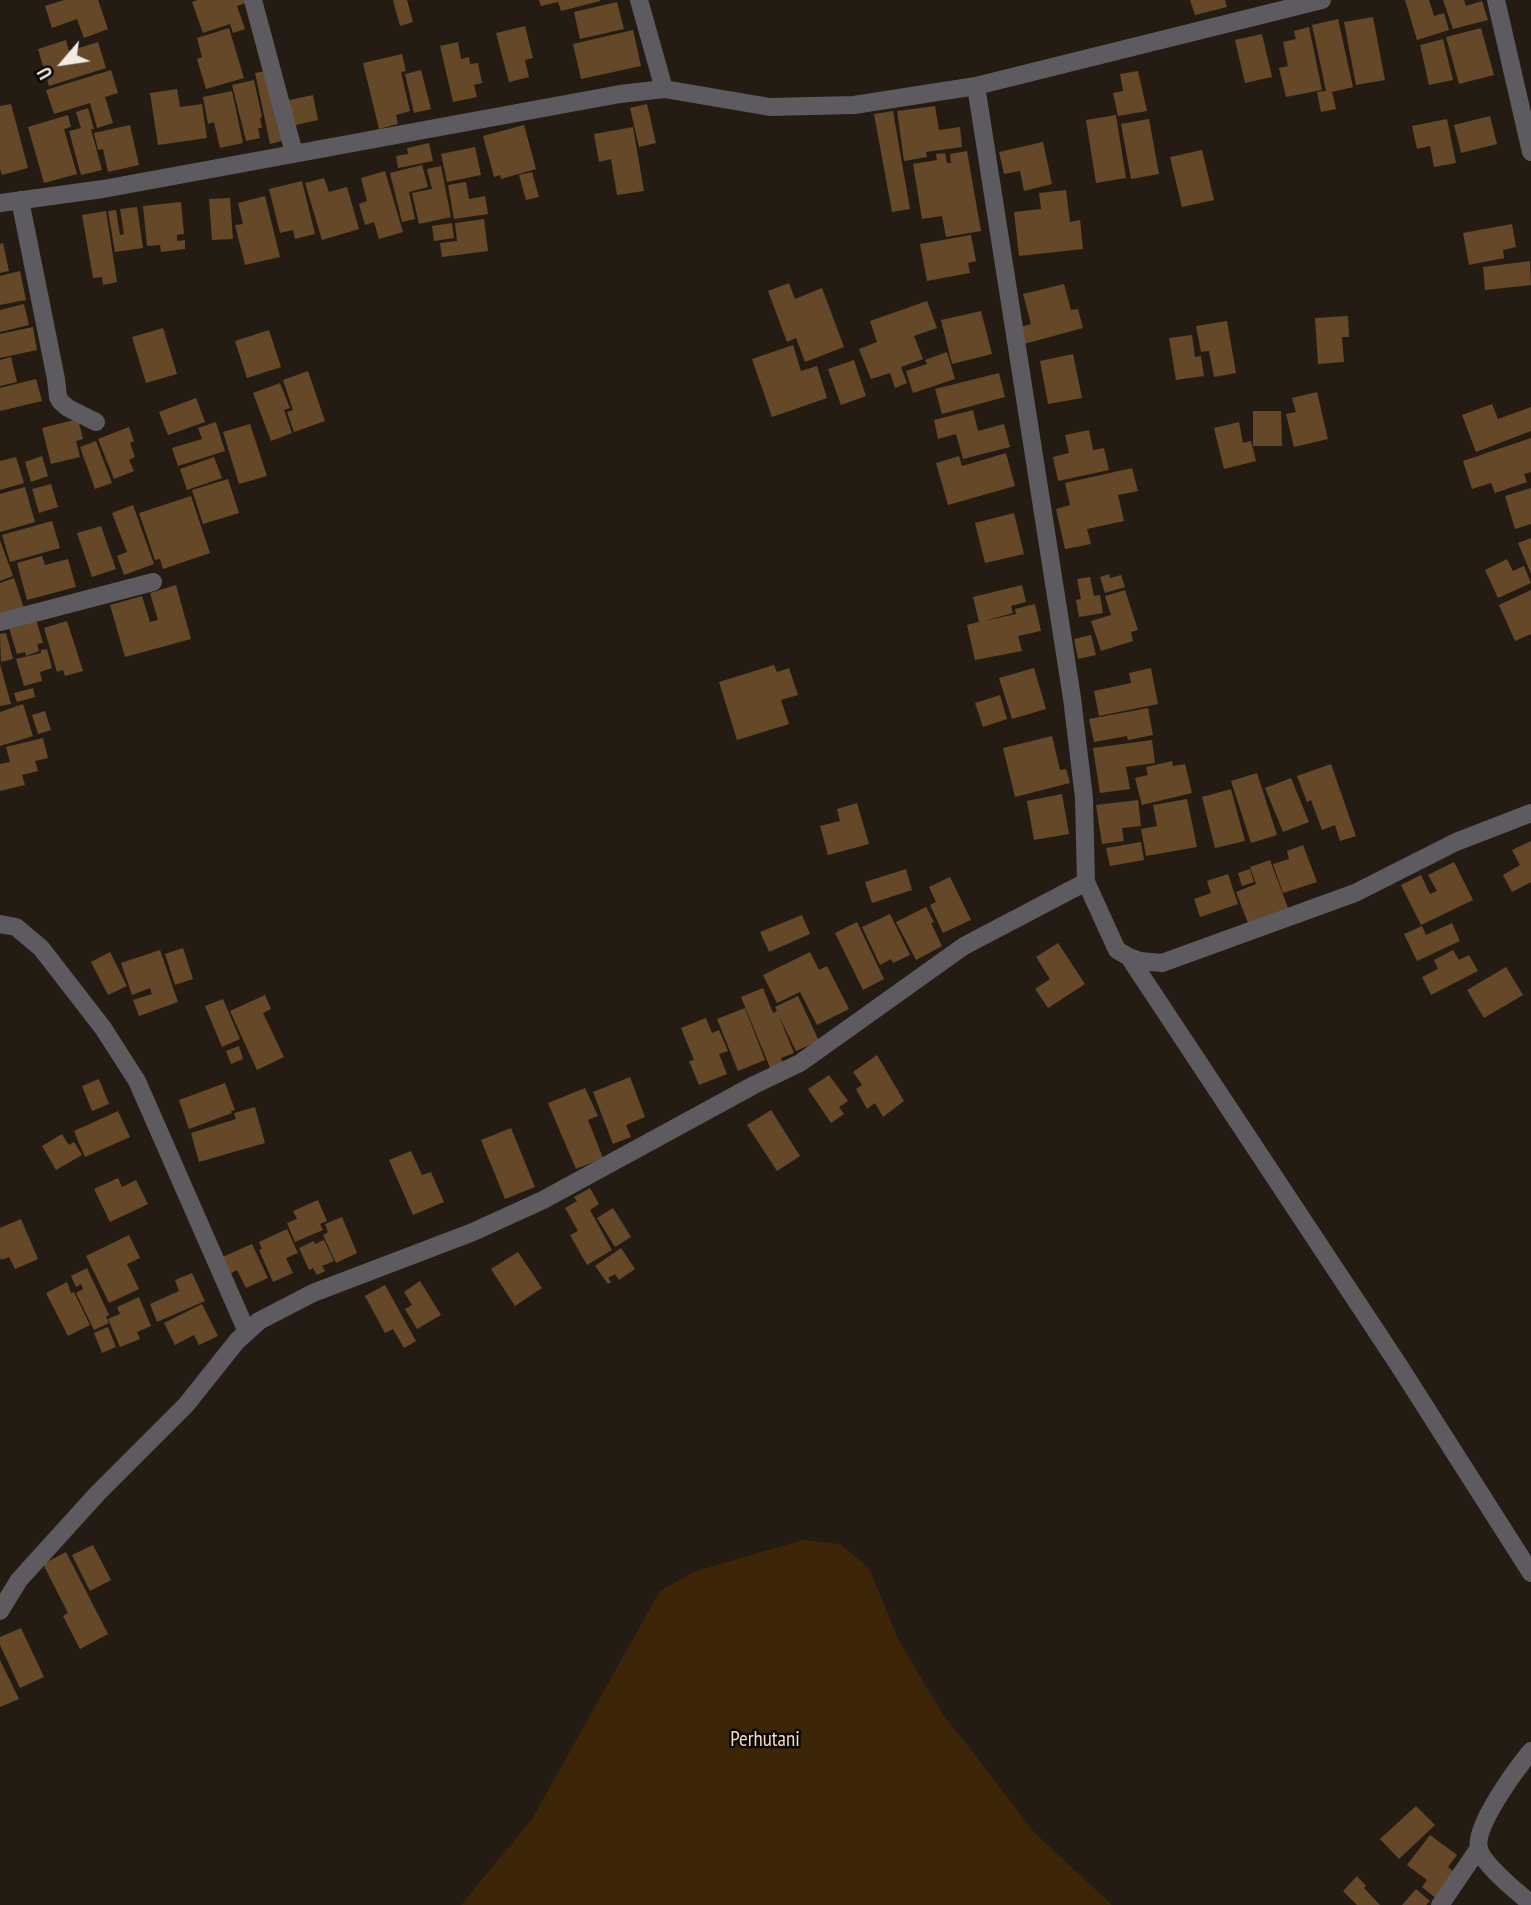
<!DOCTYPE html>
<html>
<head>
<meta charset="utf-8">
<style>
  body { margin:0 }
  #map { position:relative; width:1531px; height:1905px; overflow:hidden; background:#241c13; font-family:"PT Sans Narrow",sans-serif }
  canvas { display:block }
  .north { position:absolute; left:28px; top:28px; width:70px; height:70px; -webkit-text-stroke:5px #0b0704; paint-order:stroke; rotate:241deg; font-size:19px; font-weight:700; line-height:28px; text-align:center; color:#f1ebe4 }
  .north::after { content:''; display:block; margin:auto; width:24px; height:32px; background:#f1ebe4; clip-path:polygon(50% 0,100% 100%,50% 72%,0 100%) }
</style>
</head>
<body>
<div id="map">
<canvas width="1531" height="1905"></canvas>
<div class="north">U</div>
</div>
<script>
const ctx = document.querySelector('canvas').getContext('2d');
ctx.lineJoin = 'round';
function paint(path, color) { ctx.fillStyle = color; ctx.fill(path, 'evenodd'); }
function trace(path, color, width, dash) { ctx.strokeStyle = color; ctx.lineWidth = width; ctx.lineCap = dash ? 'butt' : 'round'; ctx.setLineDash(dash || []); ctx.stroke(path); }
function write(font, color, halo, rows, align = 'center') {
  ctx.font = font + ' "PT Sans Narrow",sans-serif'; ctx.lineWidth = 5; ctx.setLineDash([]); ctx.textBaseline = 'middle'; ctx.strokeStyle = halo; ctx.fillStyle = color; for (const [text, x, y, turn = 0] of rows) {
    ctx.save(); ctx.translate(x, y); ctx.rotate((+turn || 0) * Math.PI / 180); ctx.textAlign = isNaN(turn) ? turn : align; if (halo) ctx.strokeText(text, 0, 0); ctx.fillText(text, 0, 0); ctx.restore();
  }
}
paint(new Path2D(`
  M803,1540L840,1544L869,1568L898,1639L940,1710L1034,1832L1112,1905H461L532,1819L660,1591L693,1572Z`), '#3d2608');
paint(new Path2D(`
  M64,0H98L108,29L84,38L77,19L52,28L45,6Z
  M197,0H245L246,3L237,6L245,29L233,33L230,24L203,33L192,2Z
  M393,0H407L413,22L400,26Z
  M539,0H600V1L561,11L558,2L541,6Z
  M1190,0H1225L1227,7L1195,15Z
  M1405,0H1429L1434,16L1444,13L1449,30L1417,40Z
  M1443,0H1464L1466,6L1482,1L1488,20L1453,29Z
  M617,2L624,29L580,39L574,12Z
  M1373,17L1385,80L1356,85L1344,22Z
  M1338,19L1353,87L1332,92L1336,109L1321,112L1317,92L1326,91L1312,25Z
  M525,26L533,58L525,60L529,77L509,82L496,33Z
  M1309,27L1322,90L1286,97L1279,68L1288,66L1283,42L1296,39L1294,31Z
  M229,28L244,78L206,89L197,59L202,57L197,38Z
  M1481,28L1494,75L1459,84L1446,37Z
  M633,30L641,66L581,79L573,44Z
  M1262,34L1272,77L1245,83L1235,40Z
  M1443,39L1453,80L1429,85L1420,45Z
  M66,40L69,51L98,42L106,68L49,86L38,49Z
  M458,42L461,59L469,57L470,64L478,63L482,83L474,85L477,97L453,102L440,46Z
  M402,54L406,71L401,72L410,111L396,115L398,124L379,129L363,63Z
  M111,70L118,93L105,97L113,123L97,128L90,103L54,114L46,90Z
  M270,70L285,140L270,144L255,73Z
  M421,70L431,109L414,113L405,74Z
  M1138,71L1147,111L1118,116L1113,93L1123,91L1120,74Z
  M254,80L262,117L260,118L262,128H258L260,138L246,141L232,85Z
  M177,89L180,107L202,104L207,138L158,145L150,93Z
  M232,91L243,143L220,148L214,122L208,124L203,97Z
  M313,95L318,120L291,126L285,101Z
  M11,104L28,168L2,175L0,169V106Z
  M647,104L656,143L639,147L630,108Z
  M935,106L939,130L960,127L962,147L926,152L927,157L904,161L897,111Z
  M88,108L94,129H91L102,170L81,175L69,131L81,128L76,112Z
  M893,111L910,209L892,212L874,114Z
  M68,115L71,127L64,129L77,174L44,183L28,127Z
  M1116,115L1126,178L1096,183L1086,120Z
  M1490,116L1497,144L1461,153L1454,125Z
  M1149,119L1159,174L1131,179L1121,124Z
  M1447,119L1456,163L1434,167L1430,146L1417,149L1412,126Z
  M130,125L139,165L108,172L103,149L98,150L94,133Z
  M524,125L536,169L501,179L500,175L494,177L483,136Z
  M633,127L644,191L617,195L611,159L599,162L594,134Z
  M1043,142L1052,184L1024,191L1020,171L1004,174L999,152Z
  M429,143L433,161L398,168L396,156L408,154L407,148Z
  M475,147L481,175L447,182L441,154Z
  M1202,150L1214,200L1182,207L1170,157Z
  M967,151L981,231L946,237L942,216L922,219L913,164L937,160L936,154L945,153L947,163H951L950,154Z
  M422,165L428,187L409,192L415,219L402,222L390,173Z
  M441,166L451,217L419,224L412,193L432,189L427,169Z
  M385,171L403,232L379,239L374,222L365,225L359,204L367,201L361,178Z
  M532,172L539,197L526,200L519,175Z
  M324,178L329,192L347,187L359,229L322,240L305,183Z
  M302,181L315,234L295,239L293,230L280,233L269,189Z
  M466,182L469,199L485,196L488,214L454,219L448,185Z
  M1066,190L1070,222L1080,220L1083,249L1019,256L1014,212L1041,209L1039,193Z
  M265,196L280,257L245,265L235,225L243,224L238,203Z
  M230,198L233,239L212,240L209,199Z
  M181,202L184,234L177,235V241L185,240V249L161,252L160,245L147,246L143,206Z
  M137,207L143,248L115,252L108,211L116,210L120,235L124,234L120,209Z
  M106,211L117,282L103,285L102,277L93,278L82,215Z
  M484,219L488,251L442,257L440,243L457,241L455,223Z
  M452,223L454,238L434,241L432,226Z
  M1512,224L1516,247L1503,250L1504,258L1469,265L1463,233Z
  M971,235L976,261L968,263L970,273L927,281L920,244Z
  M3,243L9,271L0,273V244Z
  M1530,261L1531,285L1485,290L1483,267Z
  M20,271L26,300L0,305V276Z
  M789,283L795,299L822,288L844,347L805,362L796,338L787,342L768,291Z
  M1064,284L1071,310L1078,309L1083,328L1024,344L1020,327L1031,324L1023,294Z
  M927,301L937,328L914,336L923,359L901,367L907,383L895,388L890,373L871,379L859,349L877,342L870,321Z
  M24,304L29,325L0,332V310Z
  M981,311L992,354L952,364L941,320Z
  M1348,316L1349,337H1342L1344,362L1318,364L1315,318Z
  M1227,321L1236,373L1214,377L1209,351L1201,352L1196,326Z
  M33,327L37,350L0,358V334Z
  M163,328L177,374L146,383L132,337Z
  M269,330L281,367L247,378L235,341Z
  M1192,335L1195,357L1201,356L1204,376L1176,380L1169,338Z
  M793,345L801,371L817,366L827,398L772,417L752,359Z
  M947,352L955,379L913,393L906,371L927,364L925,360Z
  M1073,354L1082,398L1048,404L1040,361Z
  M11,357L17,382L0,386V360Z
  M854,360L866,396L841,405L828,369Z
  M308,371L325,421L294,432L287,412L293,410L283,380Z
  M999,373L1005,397L942,414L935,389Z
  M36,379L42,401L0,411V388Z
  M280,383L290,408L284,410L292,433L271,441L253,393Z
  M1317,392L1328,439L1294,447L1286,414L1296,412L1292,398Z
  M196,398L205,422L168,435L159,412Z
  M1492,404L1498,419L1531,407V431L1476,452L1462,415Z
  M973,410L978,431L1004,424L1010,447L963,459L956,434L938,439L934,420Z
  M1253,411H1281L1282,446H1253Z
  M78,419L83,439L76,441L80,457L51,464L42,428Z
  M216,422L225,451L178,466L172,448L202,439L198,428Z
  M1239,422L1243,443L1251,441L1256,461L1224,469L1214,428Z
  M250,424L267,476L239,484L223,432Z
  M129,427L134,441L130,443L135,457L129,460L134,471L114,479L98,439Z
  M1089,430L1093,450L1104,448L1109,470L1058,481L1053,457L1069,453L1065,435Z
  M1531,438V472L1524,474L1527,482L1495,493L1491,483L1472,489L1463,461Z
  M96,441L112,483L95,489L80,447Z
  M1006,453L1015,486L948,505L936,463L959,456L962,466Z
  M42,456L48,476L31,482L25,462Z
  M16,457L24,483L0,490V461Z
  M214,457L222,478L187,490L180,469Z
  M1132,468L1138,491L1118,495L1124,521L1087,529L1091,544L1065,549L1056,509L1070,505L1065,483Z
  M228,479L239,513L203,524L192,490Z
  M51,484L58,507L39,513L32,489Z
  M25,487L35,522L0,532V494Z
  M1531,488V524L1515,529L1505,496Z
  M191,496L210,553L163,569L160,559L155,560L139,513Z
  M133,505L154,564L124,575L117,556L127,552L112,513Z
  M1014,513L1024,554L985,563L975,523Z
  M52,521L60,548L10,562L2,535Z
  M101,526L116,569L92,577L77,533Z
  M1531,538V574L1518,543Z
  M0,540L13,576L0,581Z
  M42,556L45,565L68,559L76,587L27,600L17,563Z
  M1507,559L1513,571L1524,566L1531,583L1498,598L1485,570Z
  M1109,574L1110,578L1121,575L1125,587L1105,593L1100,577Z
  M1090,577L1094,596L1100,595L1103,613L1079,617L1076,600L1081,599L1077,579Z
  M14,578L24,608L0,616V583Z
  M176,585L191,639L125,657L110,605L142,596L150,622L158,620L150,593Z
  M1022,585L1026,602L1011,606L1013,613L984,621L1016,614L1015,609L1035,604L1041,631L1018,636L1022,651L975,660L967,625L979,622L973,597Z
  M1125,590L1138,630L1131,632L1133,641L1101,651L1091,621L1111,615L1105,596Z
  M1531,590V634L1515,641L1499,605Z
  M36,619L43,643L37,644L39,651L26,656L25,652L17,654L9,628Z
  M67,621L83,671L65,676L63,670L57,672L44,628Z
  M6,633L13,659L1,662L0,634Z
  M1091,635L1096,655L1078,659L1074,639Z
  M47,649L52,668L40,672L42,681L24,686L16,659L41,653V650Z
  M0,664L11,704L0,706Z
  M774,665L777,672L789,668L798,695L781,700L789,724L737,740L719,682Z
  M1034,668L1046,709L1012,719L999,678Z
  M1151,668L1158,704L1099,716L1094,691L1131,683L1129,673Z
  M33,688L35,697L17,702L14,693Z
  M1000,695L1007,719L983,727L975,703Z
  M23,704L33,736L0,746V712Z
  M1148,708L1153,735L1128,740L1127,736L1094,742L1089,719Z
  M45,711L51,730L38,734L32,715Z
  M1052,736L1060,770L1066,769L1070,783L1015,797L1003,748Z
  M43,738L48,758L35,761L38,771L22,775L25,785L0,791V764L10,762L6,747Z
  M1152,740L1155,763L1126,767L1130,789L1100,793L1093,748Z
  M1172,761L1173,766L1185,764L1192,793L1142,805L1135,778L1148,775L1146,767Z
  M1331,764L1356,836L1340,841L1335,825L1322,830L1311,800L1307,802L1297,776Z
  M1257,773L1277,835L1251,843L1231,781Z
  M1291,778L1309,822L1283,832L1265,788Z
  M1231,789L1245,841L1215,848L1202,797Z
  M1062,794L1069,834L1034,840L1027,801Z
  M1187,799L1197,847L1146,856L1141,829L1157,826L1153,805Z
  M1138,800L1141,826L1122,828L1124,841L1102,844L1096,805Z
  M857,803L869,844L828,855L820,826L840,821L837,809Z
  M1531,841V882L1512,892L1503,875L1520,865L1512,850Z
  M1141,842L1144,860L1110,866L1106,848Z
  M1303,845L1317,882L1283,893L1273,864L1289,859L1287,851Z
  M1270,860L1288,908L1248,923L1236,892L1256,884L1250,867Z
  M1454,862L1473,900L1421,925L1401,885L1421,875L1430,894L1437,891L1428,875Z
  M906,869L912,890L872,903L865,882Z
  M1250,869L1254,882L1242,886L1238,873Z
  M1228,874L1238,904L1200,917L1194,899L1211,893L1207,881Z
  M950,877L971,920L943,933L930,905L936,902L929,887Z
  M926,907L934,922L931,923L942,946L916,960L896,922Z
  M890,914L910,955L893,963L891,959L880,965L862,927Z
  M802,915L810,934L769,952L760,932Z
  M857,922L884,979L863,990L835,933Z
  M1452,923L1460,941L1417,961L1404,934L1422,926L1426,935Z
  M1058,943L1085,984L1048,1008L1035,989L1050,979L1036,957Z
  M183,948L193,979L175,985L165,954Z
  M160,950L178,1002L139,1016L133,1000L152,994L150,988L132,995L121,963Z
  M1453,950L1459,960L1469,955L1478,971L1431,995L1422,977L1438,969L1434,960Z
  M110,952L127,986L108,995L91,962Z
  M810,952L819,970L827,966L849,1009L817,1025L800,992L777,1003L763,975Z
  M1506,967L1523,995L1484,1018L1467,990Z
  M763,988L773,1013L777,1011L775,1007L798,996L819,1041L796,1051L778,1014L794,1053L781,1058L783,1064L771,1070L741,997Z
  M265,995L271,1009L263,1013L284,1057L257,1070L230,1011Z
  M223,999L240,1039L222,1047L205,1006Z
  M745,1008L765,1060L738,1071L717,1019Z
  M706,1018L712,1033L719,1030L728,1051L719,1054L727,1074L699,1085L689,1061L694,1060L681,1028Z
  M239,1046L243,1059L231,1064L226,1051Z
  M877,1055L904,1101L883,1117L875,1103L867,1109L856,1089L862,1085L853,1072Z
  M829,1075L848,1101L839,1107L844,1114L831,1123L808,1089Z
  M630,1077L645,1117L626,1125L631,1137L613,1144L593,1092Z
  M99,1079L109,1104L92,1111L82,1086Z
  M225,1083L235,1110L231,1111L232,1113L189,1129L179,1100Z
  M585,1088L598,1116L588,1120L603,1158L576,1169L548,1103Z
  M255,1107L265,1143L199,1162L191,1133L236,1119L234,1113Z
  M771,1110L800,1156L777,1171L747,1125Z
  M118,1111L130,1137L85,1157L74,1131Z
  M511,1128L535,1187L505,1199L481,1140Z
  M62,1134L69,1145L74,1142L82,1155L56,1170L42,1146Z
  M411,1151L422,1175L431,1172L444,1202L413,1215L389,1160Z
  M118,1178L122,1187L136,1180L148,1204L110,1222L94,1189Z
  M590,1188L599,1204L590,1210L612,1250L587,1265L570,1235L578,1231L565,1208L577,1201L574,1197Z
  M318,1200L327,1221L320,1224L323,1230L295,1242L287,1223L297,1219L293,1211Z
  M613,1208L631,1237L615,1247L597,1218Z
  M342,1217L357,1253L336,1263L323,1235L328,1232L325,1224Z
  M21,1219L38,1259L15,1269L9,1257L1,1260L0,1257V1228Z
  M287,1229L298,1253L286,1258L293,1273L273,1282L259,1250L262,1249L259,1242Z
  M129,1235L140,1258L127,1264L139,1289L109,1303L86,1256Z
  M324,1240L334,1261L322,1266L325,1271L317,1275L313,1268L309,1270L299,1248L314,1241L315,1244Z
  M252,1244L268,1278L246,1288L237,1270L228,1275L220,1258Z
  M621,1248L635,1269L619,1280L615,1274L608,1278L611,1282L608,1284L595,1266Z
  M518,1252L542,1288L515,1306L491,1269Z
  M87,1268L109,1315L106,1317L109,1323L94,1330L76,1293L83,1289L81,1284L76,1287L71,1276Z
  M192,1273L205,1301L157,1322L150,1304L179,1291L175,1280Z
  M420,1281L441,1315L417,1329L405,1309L412,1305L404,1292Z
  M67,1282L71,1293L74,1292L90,1325L68,1336L46,1293Z
  M385,1285L416,1341L404,1348L393,1329L385,1333L365,1296Z
  M139,1297L151,1326L137,1332L140,1339L120,1347L108,1319L120,1314L117,1307Z
  M202,1304L218,1336L199,1345L194,1335L175,1345L164,1323Z
  M108,1327L116,1347L102,1353L94,1333Z
  M93,1545L111,1580L90,1591L72,1555Z
  M66,1552L108,1634L80,1649L63,1616L68,1613L43,1564Z
  M21,1628L44,1677L20,1688L0,1645V1637Z
  M0,1660L19,1699L0,1707Z
  M1416,1806L1435,1825L1399,1859L1380,1839Z
  M1430,1835L1457,1855L1448,1867L1458,1875L1438,1900L1422,1887L1427,1880L1407,1865Z
  M1357,1876L1366,1886L1364,1888L1380,1905H1357L1343,1891Z
  M1416,1889L1430,1901L1426,1905H1402Z`), '#654827');
trace(new Path2D(`
  M253,0L294,153
  M639,0L664,89
  M1496,0L1531,152
  M976,86L1072,698L1084,798L1086,882L1117,950L1129,957L1140,961L1162,963L1355,893L1456,842L1531,813
  M20,200L56,379L58,397L61,402L68,408L96,422
  M0,203L103,189L620,94L664,89L770,107L854,105L976,86L1322,0
  M0,622L153,582
  M0,924L16,927L41,948L103,1028L137,1081L247,1332
  M1129,957L1398,1364L1531,1573
  M0,1611L19,1580L97,1494L186,1405L237,1341L259,1321L313,1293L473,1232L543,1200L754,1085L800,1063L964,946L1086,882
  M1531,1751C1517,1768 1473,1827 1479,1849C1484,1866 1518,1892 1531,1904
  M1440,1905L1479,1848`), '#5d5b60', 18);
write('21px', '#f8d9b8', '#0b0704', [
  ["Perhutani",765,1740]
]);
</script>
</body>
</html>
